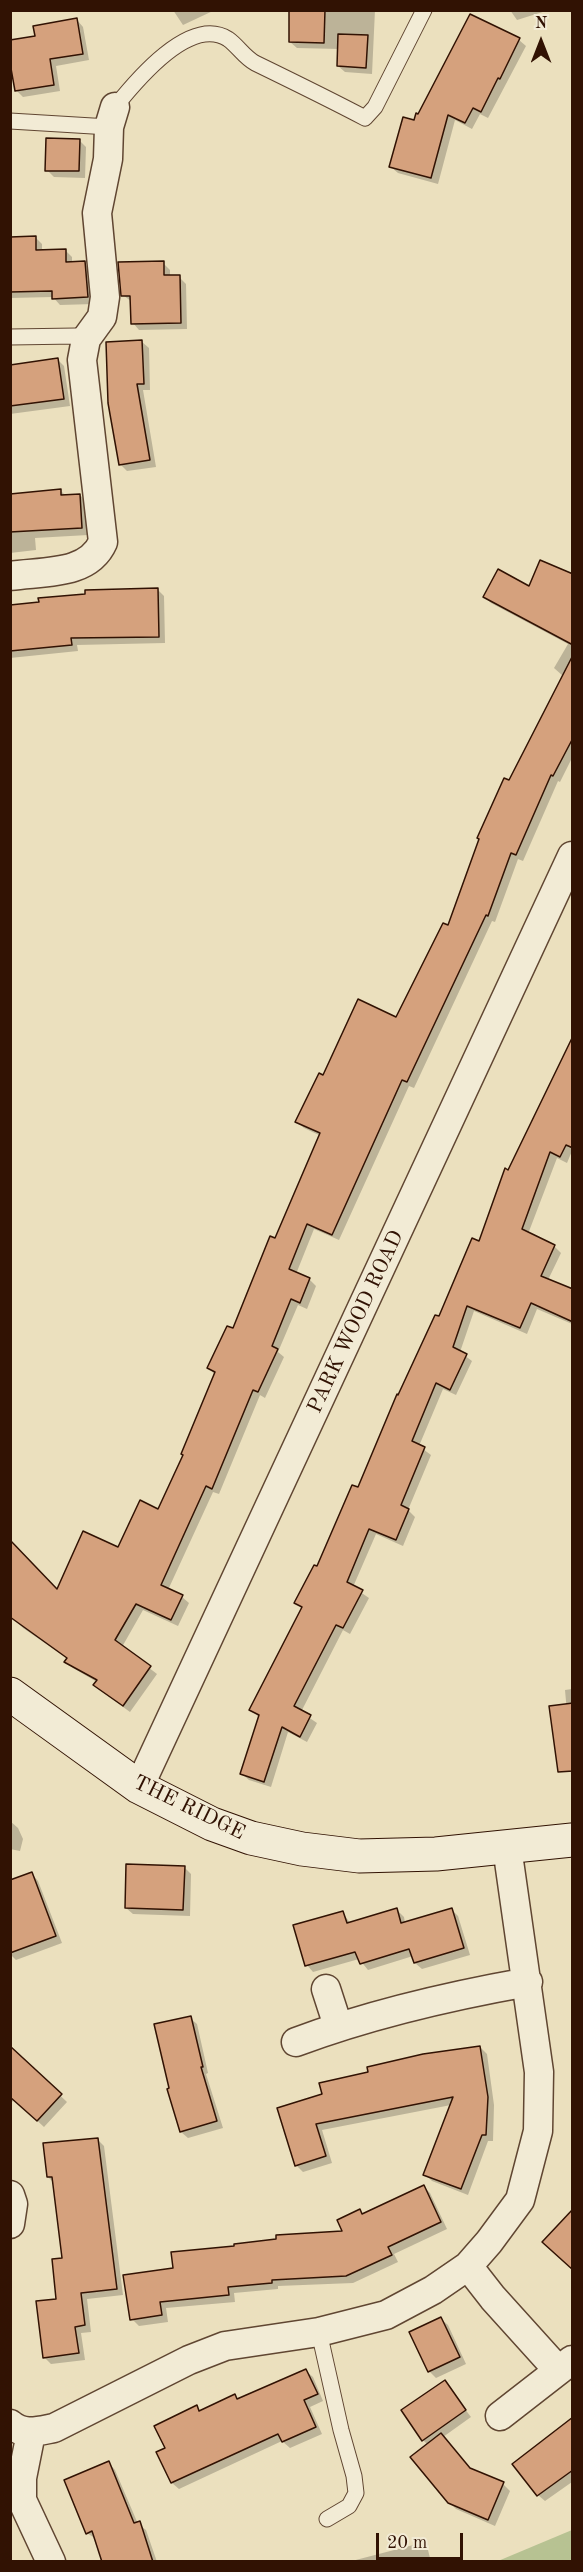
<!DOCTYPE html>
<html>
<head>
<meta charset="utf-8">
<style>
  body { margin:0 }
  #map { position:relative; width:583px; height:2572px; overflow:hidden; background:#ebe0be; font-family:"Old Standard TT",serif }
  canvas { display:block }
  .frame { position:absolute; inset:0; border:12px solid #311203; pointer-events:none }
  .north { position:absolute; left:511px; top:12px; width:60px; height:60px; -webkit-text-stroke:4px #f2ebd5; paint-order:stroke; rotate:0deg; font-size:16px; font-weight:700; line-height:24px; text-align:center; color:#311203 }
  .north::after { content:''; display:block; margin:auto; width:21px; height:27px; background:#311203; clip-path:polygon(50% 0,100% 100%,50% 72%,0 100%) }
  .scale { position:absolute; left:376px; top:2533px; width:87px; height:27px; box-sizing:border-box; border:3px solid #311203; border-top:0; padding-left:8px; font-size:18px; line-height:21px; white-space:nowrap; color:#311203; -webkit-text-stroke:4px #f2ebd5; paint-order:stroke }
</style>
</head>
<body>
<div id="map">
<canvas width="583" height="2572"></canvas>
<div class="frame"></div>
<div class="north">N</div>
<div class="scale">20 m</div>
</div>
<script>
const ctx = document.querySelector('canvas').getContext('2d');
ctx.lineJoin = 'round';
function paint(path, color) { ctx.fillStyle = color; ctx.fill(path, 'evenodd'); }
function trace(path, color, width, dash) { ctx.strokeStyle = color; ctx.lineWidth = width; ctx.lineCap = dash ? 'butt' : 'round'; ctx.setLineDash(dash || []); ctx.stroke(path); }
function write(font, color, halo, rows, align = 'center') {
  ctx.font = font + ' "Old Standard TT",serif'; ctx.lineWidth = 4.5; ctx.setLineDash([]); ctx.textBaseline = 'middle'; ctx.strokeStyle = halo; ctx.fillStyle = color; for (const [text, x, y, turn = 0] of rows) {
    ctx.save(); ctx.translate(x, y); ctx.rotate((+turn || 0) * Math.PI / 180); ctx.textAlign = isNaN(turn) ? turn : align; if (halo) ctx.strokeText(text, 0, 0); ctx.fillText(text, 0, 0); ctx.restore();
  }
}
paint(new Path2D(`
  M572,2530V2561H498Z`), '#b7c292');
paint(new Path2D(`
  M173,10H215L183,25Z
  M273,10H375L372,74L345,72L338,66L339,49L297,48L290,42L291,12Z
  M510,10H549L517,20Z
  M471,16L519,40L526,46L488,118L480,114L472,129L455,120L438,184L398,173L391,167Z
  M77,20L83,27L89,60L56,66L60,91L23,97L16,90L36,37Z
  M79,140L86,147L85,178L54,177L47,170Z
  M35,237L42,244V251L65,250L72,257V263H84L91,270L94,304L60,305L53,297L10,298V238Z
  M163,263L170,270V277H179L186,284L187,329L139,330L133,323L132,302L123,295Z
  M142,342L149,348L150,390H143L156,467L127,471L120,464Z
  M57,359L64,366L70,406L10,414V366Z
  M60,490L66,496L80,495L87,502L88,535L35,538L36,550L10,553V496Z
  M572,576V758L560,782L558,781L523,861L518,859L495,922L492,921L414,1088L409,1086L339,1240L314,1229L296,1274L309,1279L316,1286L307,1309L298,1305L278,1352L284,1357L265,1398L260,1395L219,1494L213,1492L168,1590L182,1597L189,1603L178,1626L143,1610L122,1647L157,1674L130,1712L101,1691L95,1685L97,1682L73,1668L66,1661L68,1659L23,1628L10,1615L57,1591L119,1549L159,1510L184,1456L215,1375L209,1368L234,1330L276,1240L321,1136L304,1128L297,1122L323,1077L397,1019L448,927L509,782L563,676L554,668L568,644L491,603L485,597Z
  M157,589L164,596L165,643L77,645L78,651L10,658V607Z
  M572,1038V1151L567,1163L557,1158L528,1234L554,1246L561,1253L548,1280L572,1290V1324L537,1309L527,1334L474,1311L460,1352L472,1361L456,1395L443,1389L419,1446L431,1455L408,1510L415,1517L403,1546L376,1534L353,1587L369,1598L350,1634L343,1630L301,1712L317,1723L307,1742L288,1732L271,1787L249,1780L242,1774L260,1718L251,1710L303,1609L296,1603L318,1569L359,1489L399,1397L480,1243L509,1171Z
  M572,1689V1769L565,1690Z
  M10,1821L18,1828L23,1839L20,1851L10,1849Z
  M184,1867L191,1874L190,1916L133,1914L126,1908Z
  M32,1874L38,1881L62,1943L16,1960L10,1954V1882Z
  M451,1909L458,1916L470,1955L422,1969L415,1963L413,1956L368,1970L359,1959L313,1972L307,1965L342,1912L351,1924L397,1910L404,1917L405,1923Z
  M190,2018L197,2024L208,2073L206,2074L223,2128L188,2138L181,2132L170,2089Z
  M480,2047L487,2054L494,2105L493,2141H488L468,2195L432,2181L425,2174L451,2105L322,2130L332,2163L303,2172L296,2165L279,2109Z
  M10,2048L67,2102L44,2127L15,2100L10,2103Z
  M97,2139L104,2146L123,2295L87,2299L91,2332L81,2333L85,2360L51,2364L44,2357L58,2300L64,2259L54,2183L48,2177Z
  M423,2186L430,2193L447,2229L394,2254L398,2262L353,2283L278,2286V2289L234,2293L235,2302L166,2308L168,2322L139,2326L132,2319L174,2269L236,2247L345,2232L363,2215Z
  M441,2319L448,2325L466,2364L436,2378L429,2371Z
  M306,2371L313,2377L323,2401L310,2407L322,2434L290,2448L282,2441L179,2489L172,2483L158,2453L167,2449L197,2407L201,2412L235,2396L239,2400Z
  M444,2382L471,2417L443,2437L471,2470L503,2484L510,2491L495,2526L456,2509L449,2502L428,2445L423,2440Z
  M572,2419V2482L545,2501L538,2495L549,2435Z
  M109,2463L115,2470L138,2524L146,2530L157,2562H103L96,2539L87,2533Z
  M421,2543L428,2550L431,2562H348Z`), '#0003');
const building = new Path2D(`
  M289,10H325L324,43L289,42Z
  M470,14L520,38L500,79L498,78L481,112L473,108L465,123L448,115L431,178L389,167L403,117L414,120L416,113L418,114Z
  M77,18L83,54L50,59L54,85L15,91L10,63V40L35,36L33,26Z
  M338,34L368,35L366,68L337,66Z
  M46,138L80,139L79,171H45Z
  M36,236V250L66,249V262L85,261L88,297L52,299V291L10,292V237Z
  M164,261V275H180L181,323L131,324L130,296H121L118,262Z
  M142,340L144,384H137L150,460L119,465L108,403L106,342Z
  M58,358L64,399L10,406V365Z
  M61,489V495L80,494L82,528L10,532V494Z
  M540,560L573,574V645L483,597L498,569L529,586Z
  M158,588L159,637L71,638L72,645L10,651V605L39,602L38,598L85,594V590Z
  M573,655V738L553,776L551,775L516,855L511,853L488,916L486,915L407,1082L402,1080L332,1235L307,1224L289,1269L310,1278L300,1303L291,1299L272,1346L278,1349L258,1392L253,1390L212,1489L206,1486L161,1585L183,1595L171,1620L136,1604L115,1640L151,1666L123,1706L93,1685L97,1680L64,1662L67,1658L10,1617V1540L57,1589L83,1531L118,1547L140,1500L158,1509L183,1455L181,1454L215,1372L207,1368L227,1326L233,1328L270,1236L275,1238L320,1133L295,1122L319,1073L323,1075L358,999L396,1017L443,923L448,925L479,839L477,838L504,778L509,780Z
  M573,1036V1148L566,1145L560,1157L550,1152L522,1229L555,1245L541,1276L573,1289V1322L531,1303L520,1328L467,1306L453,1347L467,1354L450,1390L436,1383L412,1441L425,1447L401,1505L409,1509L396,1540L369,1529L347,1582L363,1590L343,1628L336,1625L294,1706L311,1715L300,1737L282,1727L264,1782L240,1774L259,1715L249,1710L302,1607L294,1603L314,1565L317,1566L352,1485L358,1487L397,1394L398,1395L435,1315L439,1316L472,1238L479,1241L505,1168L508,1170Z
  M573,1703V1771L558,1772L549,1706Z
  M126,1864L185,1866L183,1910L125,1908Z
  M32,1872L56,1936L10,1953V1880Z
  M397,1908L401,1923L452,1908L464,1948L414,1963L409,1949L360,1964L355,1952L305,1966L293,1925L343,1911L347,1923Z
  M191,2016L203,2067H201L217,2121L180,2132L167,2089L169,2088L154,2024Z
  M10,2046L62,2094L37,2121L10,2097Z
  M480,2046L488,2097L486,2135H482L461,2189L423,2175L453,2097L316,2124L326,2156L295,2166L277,2108L322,2094L319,2083L368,2072L367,2067L423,2054Z
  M98,2138L117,2289L81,2293L85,2325L75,2327L79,2353L43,2358L36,2301L56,2299L52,2259L62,2258L52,2177H47L43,2143Z
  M424,2185L441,2222L388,2247L392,2255L346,2276L272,2280V2283L228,2287L229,2295L160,2302L162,2315L130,2320L123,2275L173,2268L171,2252L234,2246V2244L276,2239V2235L342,2231L337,2220L360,2209L362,2214Z
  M573,2209V2270L542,2242Z
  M441,2317L460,2357L428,2372L409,2332Z
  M306,2369L318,2394L304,2400L316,2427L282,2442L278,2434L171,2483L156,2452L165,2448L154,2426L197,2405L199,2411L235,2394L237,2399Z
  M445,2380L466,2410L422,2441L401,2410Z
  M573,2417V2470L537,2496L512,2464Z
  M441,2433L470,2468L504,2482L488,2520L448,2503L410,2457Z
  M109,2461L134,2523L140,2521L153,2562H102L92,2531L86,2534L64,2480Z`);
paint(building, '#d5a17d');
trace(building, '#311203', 1.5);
const service = new Path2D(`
  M115,107C135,82 190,15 228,39C238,46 244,57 255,63C292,81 329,99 365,118L375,107L424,10
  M10,121L109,127
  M10,337L76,336L86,339
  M319,2332L341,2430L354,2476L356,2493L349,2506L327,2519`);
const minor = new Path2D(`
  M10,576C43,571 88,576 103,542L82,360L86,339L102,317L105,297L97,213L108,159L109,127L115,107
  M139,1787L572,856
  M326,1989L338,2026
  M296,2042C371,2014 449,1996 528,1982
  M10,2195L13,2204L10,2224
  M468,2266L493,2298L558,2370
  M500,2416L572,2360
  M10,2424C24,2436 38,2431 54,2428L189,2360L225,2346L319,2332L386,2315L433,2290L468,2266L489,2242L520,2200L538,2131L539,2072L507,1847
  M31,2433L22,2478V2500L51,2562`);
const secondary = new Path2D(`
  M10,1694L139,1787L212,1824L251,1838L302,1849L359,1856L436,1854L572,1840`);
trace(service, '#604632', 17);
trace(minor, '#604632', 31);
trace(secondary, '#311203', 35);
trace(service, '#f2ebd5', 15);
trace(minor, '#f2ebd5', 28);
trace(secondary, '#f2ebd5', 33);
write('21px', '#311203', '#f2ebd5', [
  ["PARK WOOD ROAD",356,1322,-65],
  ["THE RIDGE",189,1808,26]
]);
</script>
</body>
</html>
